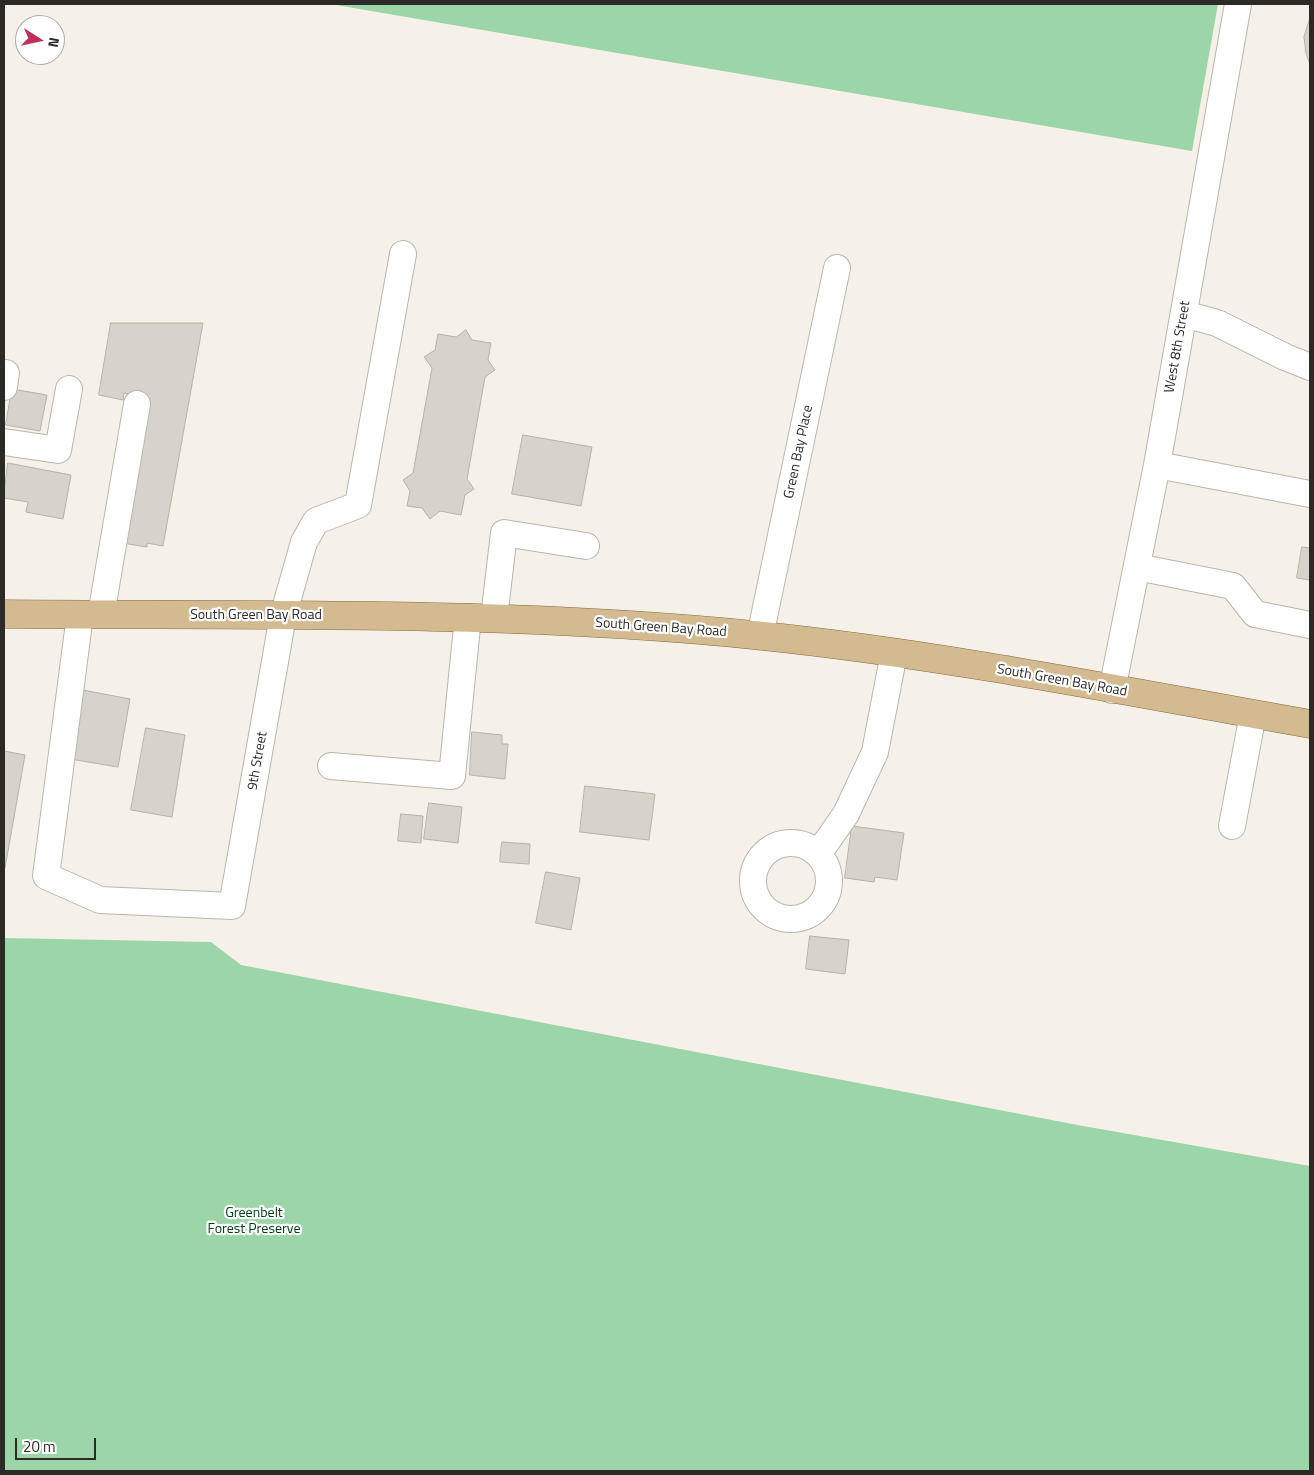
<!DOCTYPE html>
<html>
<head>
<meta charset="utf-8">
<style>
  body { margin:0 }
  #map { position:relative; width:1314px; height:1475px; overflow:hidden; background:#f5f1e8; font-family:"Titillium Web",sans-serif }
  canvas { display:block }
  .frame { position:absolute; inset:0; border:5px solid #2c2a27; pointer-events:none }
  .north { position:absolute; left:15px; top:15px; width:50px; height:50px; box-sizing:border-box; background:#fff; border:1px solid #abaaa9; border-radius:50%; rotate:100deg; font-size:14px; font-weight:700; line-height:20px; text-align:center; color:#2c2a27 }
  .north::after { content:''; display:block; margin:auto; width:18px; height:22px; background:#bf3059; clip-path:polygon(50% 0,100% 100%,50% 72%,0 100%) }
  .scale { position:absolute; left:15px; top:1438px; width:81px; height:22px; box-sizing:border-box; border:2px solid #2c2a27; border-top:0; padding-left:6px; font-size:15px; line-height:18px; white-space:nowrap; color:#2c2a27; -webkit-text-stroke:4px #fff; paint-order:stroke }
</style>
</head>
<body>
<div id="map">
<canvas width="1314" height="1475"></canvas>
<div class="frame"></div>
<div class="north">N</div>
<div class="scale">20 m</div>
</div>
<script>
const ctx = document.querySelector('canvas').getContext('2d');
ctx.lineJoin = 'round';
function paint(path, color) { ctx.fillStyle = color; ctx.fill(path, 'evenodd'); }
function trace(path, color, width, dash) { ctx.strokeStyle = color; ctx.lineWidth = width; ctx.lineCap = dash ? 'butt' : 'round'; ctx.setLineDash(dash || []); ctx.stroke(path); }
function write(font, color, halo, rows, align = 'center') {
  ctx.font = font + ' "Titillium Web",sans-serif'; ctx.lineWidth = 4.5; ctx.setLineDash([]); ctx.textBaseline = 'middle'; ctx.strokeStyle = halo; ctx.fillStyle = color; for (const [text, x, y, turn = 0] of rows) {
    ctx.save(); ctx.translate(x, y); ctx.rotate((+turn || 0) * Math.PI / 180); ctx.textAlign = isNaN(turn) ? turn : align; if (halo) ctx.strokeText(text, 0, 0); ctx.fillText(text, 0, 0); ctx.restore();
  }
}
paint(new Path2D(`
  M330,4H1218L1192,151Z
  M4,938L211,942L241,965L1083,1126L1310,1166V1471H4Z`), '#9cd5a7');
const building = new Path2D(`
  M1310,18V64L1306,54L1304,37Z
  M111,323H203L163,546L147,543V547L122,543L149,398L124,393L123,400L99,395Z
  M466,330L472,340L491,343L488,360L495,370L485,377L467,479L474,489L465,495L461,515L440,511L430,519L422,508L407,506L410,491L403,480L413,473L432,368L424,357L435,350L438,334L456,337Z
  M12,389L47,395L40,431L6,425Z
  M523,435L592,447L581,506L512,494Z
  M8,463L71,475L63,519L26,512L28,502L4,498Z
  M1302,547L1310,548V580L1297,578Z
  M83,690L130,699L118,767L70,759Z
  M146,728L185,735L172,817L131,810Z
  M472,732L502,735V744H508L505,779L470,775Z
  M4,751L25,755L5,868H4Z
  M585,786L655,794L649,840L580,832Z
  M429,803L462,807L458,843L424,839Z
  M401,814L423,816L421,843L398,841Z
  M852,826L904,833L897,880L875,877L874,882L845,878Z
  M502,842L530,844L529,864L500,862Z
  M546,872L580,878L571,930L536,923Z
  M810,936L849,940L845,974L806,969Z`);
paint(building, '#d7d3cb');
trace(building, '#b5b2a9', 1);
const minor = new Path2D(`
  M1184,314L1217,323L1285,357L1310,367
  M4,387L6,373
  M4,442L58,450L69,389
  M1157,465L1310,494
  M1137,567L1233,586L1255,614L1310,625
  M80,615L46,876L100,900L232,906L283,616L304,542L316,521L358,505L403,254
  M101,615L137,404
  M494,618L504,533L586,546
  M760,636L837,268
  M1112,690L1157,465L1238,4
  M331,766L452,776L468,617
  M1232,826L1253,714
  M753 881a38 38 0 1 1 76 0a38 38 0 1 1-76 0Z
  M818,854L846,814L875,752L894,653`);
const major = new Path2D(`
  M4,614C257,616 511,610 763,636C946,655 1128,692 1310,724`);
trace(minor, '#b9b6ae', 28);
trace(major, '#856a3b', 29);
trace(minor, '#fff', 26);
trace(major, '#d3ba90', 28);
write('14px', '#2c2a27', '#fff', [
  ["West 8th Street",1178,347,-80],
  ["Green Bay Place",799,452,-78],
  ["South Green Bay Road",256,616],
  ["South Green Bay Road",661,628,4],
  ["South Green Bay Road",1062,681,10],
  ["9th Street",258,761,-80]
]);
write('14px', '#004019', '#fff', [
  ["Greenbelt",254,1214],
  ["Forest Preserve",254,1230]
]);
</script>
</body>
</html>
